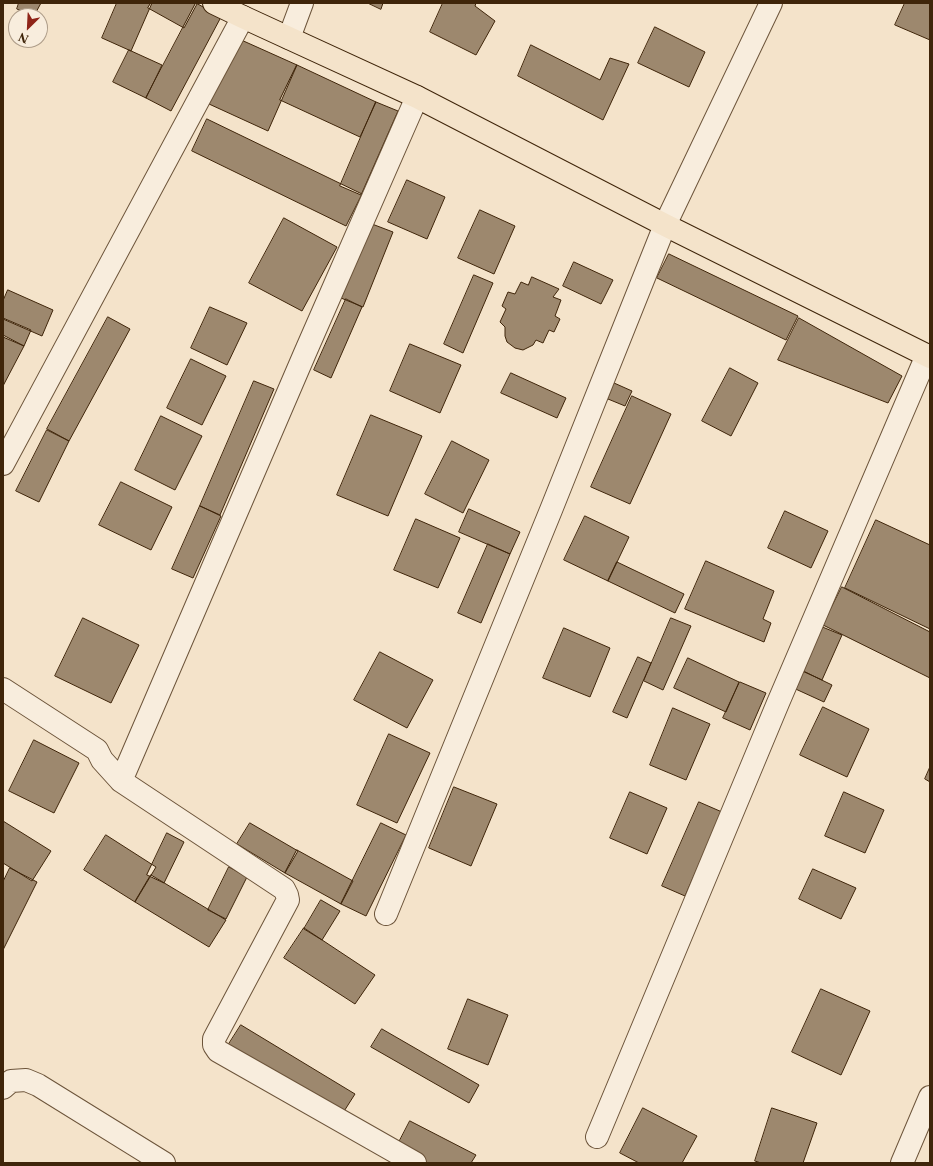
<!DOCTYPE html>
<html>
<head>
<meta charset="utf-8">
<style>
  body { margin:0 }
  #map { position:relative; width:933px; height:1166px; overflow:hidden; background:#f4e3ca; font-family:"Libre Caslon Text",serif }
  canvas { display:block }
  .frame { position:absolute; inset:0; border:4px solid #3f250a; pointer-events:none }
  .north { position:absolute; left:8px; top:8px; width:40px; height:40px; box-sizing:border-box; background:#f8eddd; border:1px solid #ae9d89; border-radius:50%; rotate:204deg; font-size:11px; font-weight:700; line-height:16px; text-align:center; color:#3f250a }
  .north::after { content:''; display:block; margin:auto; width:14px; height:18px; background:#8f2418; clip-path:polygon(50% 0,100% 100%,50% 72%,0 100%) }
</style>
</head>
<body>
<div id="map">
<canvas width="933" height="1166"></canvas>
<div class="frame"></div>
<div class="north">N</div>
</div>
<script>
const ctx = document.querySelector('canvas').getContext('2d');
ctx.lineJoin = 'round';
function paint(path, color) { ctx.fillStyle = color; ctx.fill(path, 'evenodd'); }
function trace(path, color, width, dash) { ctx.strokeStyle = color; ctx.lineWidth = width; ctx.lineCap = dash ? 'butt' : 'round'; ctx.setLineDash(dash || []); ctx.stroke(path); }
const building = new Path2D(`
  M19,3H41L34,16H31L17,9Z
  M117,3H152L131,51L102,38Z
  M151,3H196L197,4L184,28L148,8Z
  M196,3L221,17L171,111L146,98Z
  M368,3H383L381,9Z
  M443,3H476L475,6L495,21L476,55L430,32Z
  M905,3H930V40L895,25Z
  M655,27L705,52L689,87L638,63Z
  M239,39L297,65L268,131L209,104Z
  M531,45L600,80L610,58L629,64L603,120L518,76Z
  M129,50L162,65L146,98L113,82Z
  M297,65L376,102L360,137L280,100Z
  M376,102L398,111L361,195L340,186Z
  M207,119L362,194L346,226L192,151Z
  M407,180L445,197L427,239L388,222Z
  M480,210L515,226L494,274L458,258Z
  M284,218L337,247L302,311L249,283Z
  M372,224L393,232L363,307L341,298Z
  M669,254L798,316L786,340L657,278Z
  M574,262L613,280L601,304L563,286Z
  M474,275L493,283L463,353L444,344Z
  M532,277L559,289L553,297L561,300L555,316L560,319L554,332L549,330L543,343L536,340L533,345L523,350L515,348L507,342L505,336V327L500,322L506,309L502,306L508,292L515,294L521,282L528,285Z
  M8,290L53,310L42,336L3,319V301Z
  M346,299L362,307L331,378L314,370Z
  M210,307L247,323L227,365L191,348Z
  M108,317L130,329L69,441L47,429Z
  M3,318L31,330L24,346L3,337Z
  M799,318L902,376L888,403L778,360Z
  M3,335L24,346L3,386Z
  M410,344L461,365L440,413L390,391Z
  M191,359L226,376L202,425L167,408Z
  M730,368L758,383L731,436L702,421Z
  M511,373L566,398L557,418L501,393Z
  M254,381L274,389L220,515L200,506Z
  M614,383L632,391L625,406L608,399Z
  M632,396L671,414L630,504L591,487Z
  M371,415L422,436L388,516L337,495Z
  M161,416L202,436L175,490L135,470Z
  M47,430L69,441L39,502L16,491Z
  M452,441L489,460L463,513L425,494Z
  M121,482L172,507L151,550L99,525Z
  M200,506L221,516L193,578L172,569Z
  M469,509L520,532L510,554L459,532Z
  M785,511L828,531L811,568L768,548Z
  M585,516L629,537L608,581L564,560Z
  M416,519L460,538L438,588L394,570Z
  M876,520L930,545V629L845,588Z
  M488,544L510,554L481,623L458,613Z
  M706,561L774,591L763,619L771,623L764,642L685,609Z
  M617,562L684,594L675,613L608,581Z
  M842,587L930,632V678L823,625Z
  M83,618L139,645L111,703L55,676Z
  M671,618L691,626L663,690L644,681Z
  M815,624L842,635L822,680L796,668Z
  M564,628L610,648L590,697L543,678Z
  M380,652L433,680L407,728L354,700Z
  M638,657L651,663L627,718L613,712Z
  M688,658L739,682L726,712L674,688Z
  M797,668L832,685L824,702L789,686Z
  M740,682L766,693L750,730L723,718Z
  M823,707L869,729L847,777L800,755Z
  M673,708L710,724L686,780L650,765Z
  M389,734L430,753L397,823L357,805Z
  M34,740L79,763L54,813L9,791Z
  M930,767V782L925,779Z
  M454,787L497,804L471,866L429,848Z
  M630,792L667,808L647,854L610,838Z
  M844,792L884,810L865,853L825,836Z
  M699,802L722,812L685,896L662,886Z
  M3,821L51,851L32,881L3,863Z
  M250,823L298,851L285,873L237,844Z
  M381,823L406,835L366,916L341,904Z
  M167,833L184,842L164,883L147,875Z
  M106,835L156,867L135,902L84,870Z
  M297,850L353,881L341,904L285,873Z
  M229,867L247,877L226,919L208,910Z
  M10,868L37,882L3,950V882Z
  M813,869L856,888L841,919L799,899Z
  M151,875L226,920L209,947L135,902Z
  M321,900L340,911L322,940L304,929Z
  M304,928L375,975L355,1004L284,958Z
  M821,989L870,1011L841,1075L792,1052Z
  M468,999L508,1015L488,1065L448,1049Z
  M241,1025L355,1094L341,1116L227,1047Z
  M382,1029L479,1085L469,1103L371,1047Z
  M643,1108L697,1136L682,1163H639L620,1153Z
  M772,1108L817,1123L803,1163H761L755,1161Z
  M410,1121L476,1155L471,1163H426L396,1148Z`);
paint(building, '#9d886e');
trace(building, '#3f250a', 1);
const minor = new Path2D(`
  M289,38L302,3
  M3,464L243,17
  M3,689L97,750L102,760L121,781L284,889L287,895L288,900L214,1039V1045L218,1051L415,1163
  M121,781L305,353L417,97
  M386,914L551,510L665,225L771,3
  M3,1088L11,1081L26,1080L38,1085L164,1163
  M597,1137L778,703L927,355
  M902,1163L930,1097`);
const major = new Path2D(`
  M214,3L243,17L417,97L665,225L930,357`);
trace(minor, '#6c543a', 24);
trace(major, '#3f250a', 24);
trace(minor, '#f8eddd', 22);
trace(major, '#f4e3ca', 22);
</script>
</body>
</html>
